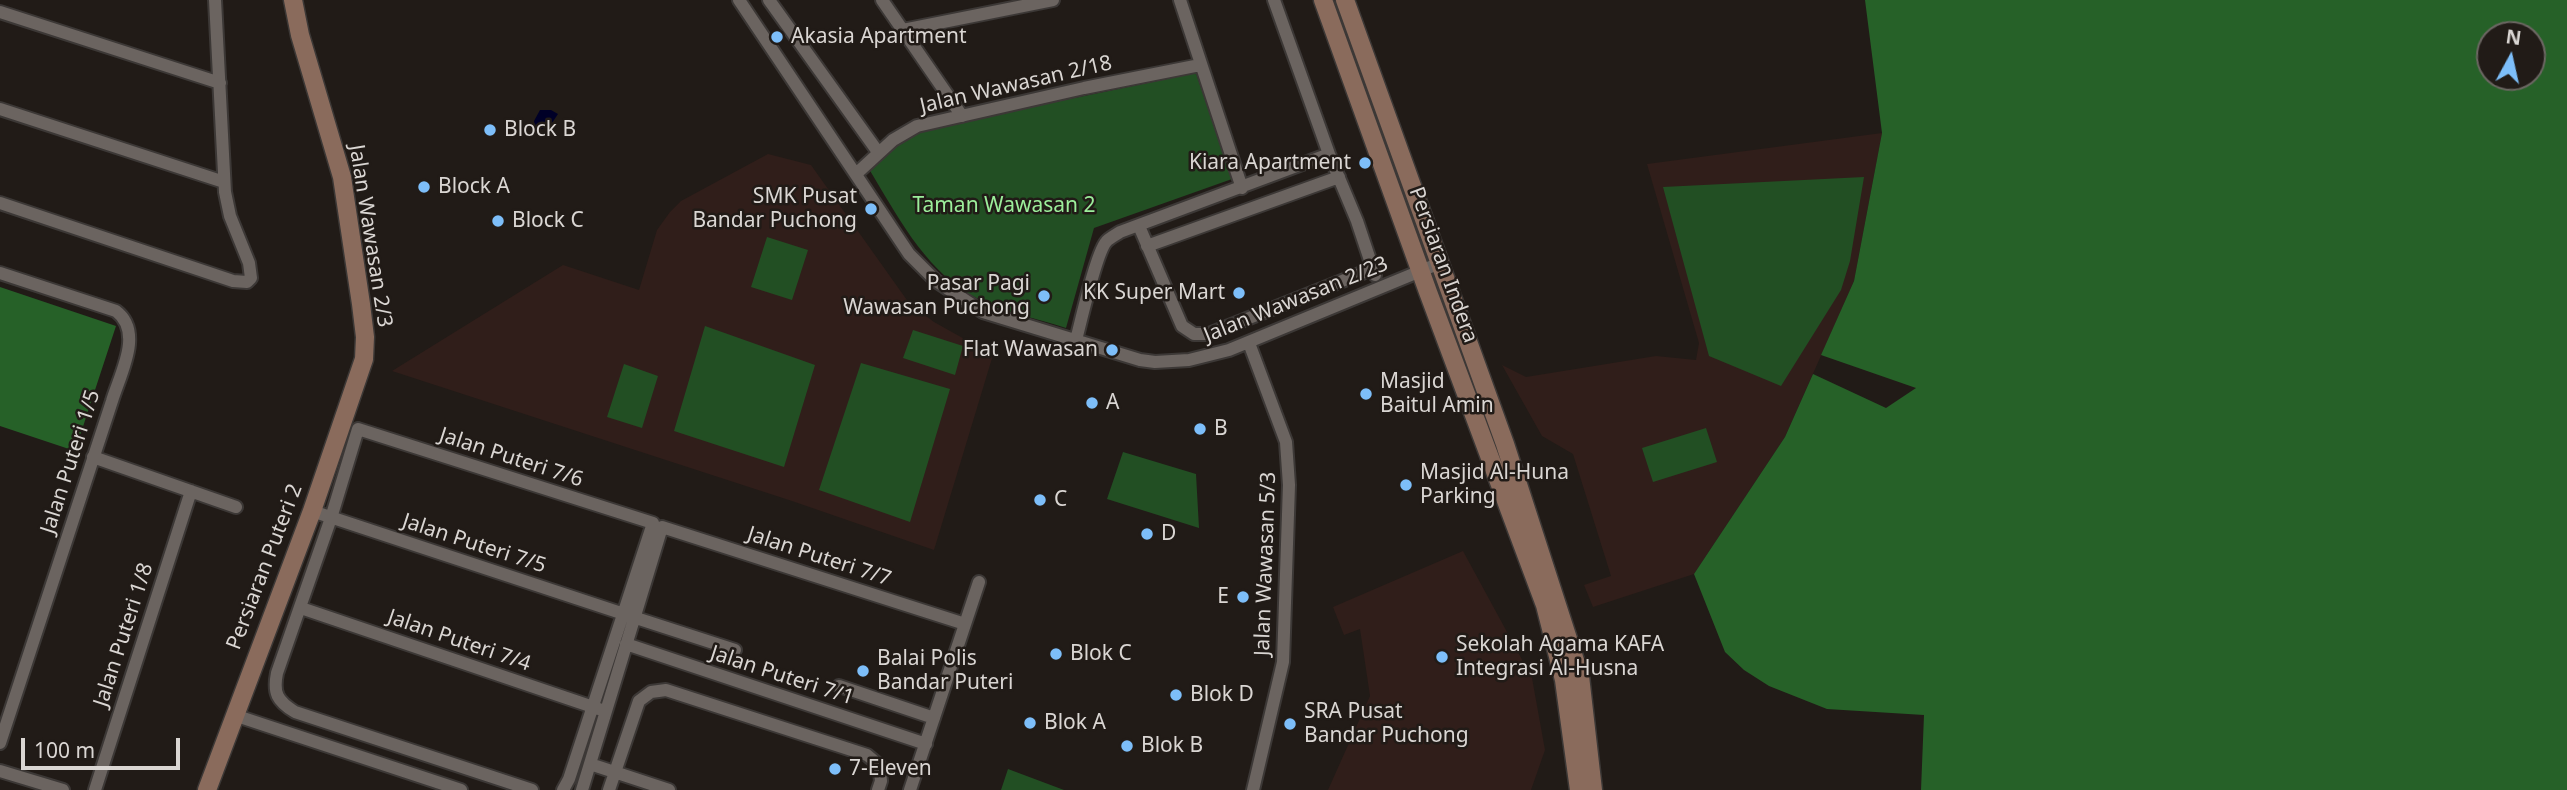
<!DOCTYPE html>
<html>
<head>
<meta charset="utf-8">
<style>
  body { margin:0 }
  #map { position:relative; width:2567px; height:790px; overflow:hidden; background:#211b17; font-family:"Noto Sans",sans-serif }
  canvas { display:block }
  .north { position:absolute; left:2476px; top:21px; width:70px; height:70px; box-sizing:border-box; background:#211b17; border:2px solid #6b6662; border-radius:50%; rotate:8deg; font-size:19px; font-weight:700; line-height:28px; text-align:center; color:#dad6d3 }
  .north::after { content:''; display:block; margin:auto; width:24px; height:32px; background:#7dbef9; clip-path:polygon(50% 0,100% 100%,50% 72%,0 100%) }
  .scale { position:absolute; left:21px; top:738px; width:159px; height:32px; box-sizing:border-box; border:4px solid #dad6d3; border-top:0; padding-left:9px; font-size:21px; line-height:24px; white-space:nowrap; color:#dad6d3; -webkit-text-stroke:5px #211b17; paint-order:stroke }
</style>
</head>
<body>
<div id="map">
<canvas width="2567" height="790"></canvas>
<div class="north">N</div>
<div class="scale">100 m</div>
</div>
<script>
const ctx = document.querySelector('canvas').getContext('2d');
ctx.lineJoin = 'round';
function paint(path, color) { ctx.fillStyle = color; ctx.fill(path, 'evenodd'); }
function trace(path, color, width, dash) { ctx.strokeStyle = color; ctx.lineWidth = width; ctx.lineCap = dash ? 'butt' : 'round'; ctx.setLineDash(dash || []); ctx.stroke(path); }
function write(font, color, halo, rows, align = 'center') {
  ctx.font = font + ' "Noto Sans",sans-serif'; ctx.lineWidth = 5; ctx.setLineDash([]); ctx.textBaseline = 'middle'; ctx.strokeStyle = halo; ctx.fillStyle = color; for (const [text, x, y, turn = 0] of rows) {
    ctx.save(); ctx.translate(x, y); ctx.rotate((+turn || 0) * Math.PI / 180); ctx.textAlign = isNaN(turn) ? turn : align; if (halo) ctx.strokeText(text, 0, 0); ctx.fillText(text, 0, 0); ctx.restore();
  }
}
paint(new Path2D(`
  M1882,133L1854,281L1785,437L1694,574L1593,607L1584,585L1611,576L1573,454L1542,436L1502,365L1526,377L1656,356L1696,360L1699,343L1647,164Z
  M768,154L811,165L909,303L934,322L993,355L934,550L792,501L392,371L563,265L639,290L657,230L670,212L681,201Z
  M1463,551L1532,678L1545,750L1531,790H1328L1370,696L1360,629L1344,635L1333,607Z`), '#301e1a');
paint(new Path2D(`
  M1196,73L1232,179L1094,228L1066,328C1035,318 998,311 969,294C922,265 897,215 869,169L895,143L918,130Z
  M1864,177L1850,261L1841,290L1781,386L1709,356L1663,187Z
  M767,237L808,250L792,300L751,287Z
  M705,326L815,365L784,467L674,431Z
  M913,330L963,346L955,375L903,358Z
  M861,363L950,389L910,522L819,490Z
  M624,364L658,376L642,428L607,417Z
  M1706,428L1717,462L1653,482L1642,448Z
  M1123,452L1196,474L1199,528L1107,499Z
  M1008,769L1064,790H1001Z`), '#224f23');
paint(new Path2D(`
  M1865,0H2567V790H1921L1924,715L1827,709L1769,686L1744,670L1725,652L1694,574L1785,437L1813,374L1886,408L1916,388L1821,355L1854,281L1882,133ZM2532,35V77H2490V35Z
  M0,287L116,326L75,451L0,426Z`), '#266128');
paint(new Path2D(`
  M540,110H551L558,114L550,126L536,131L534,121Z`), '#000027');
const street = new Path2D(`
  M739,0L909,254L936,281L983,312L1140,360L1155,362L1189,360L1229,350L1440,263
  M769,0L878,152
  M882,0L962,116
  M1180,0L1242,188
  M1274,0L1329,154L1357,221L1375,275
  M0,12L220,83
  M903,30L1053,0
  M0,109L224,182
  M856,174L893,140L917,126L1084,88L1200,65
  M0,203L233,281L247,282L251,278L249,263L230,216L225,192L215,0
  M1139,226L1182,326L1194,334H1209L1372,269
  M1147,246L1339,177
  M0,273L116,311C144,332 120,374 112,401L0,743
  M1076,340C1081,321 1096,254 1106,242C1109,238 1116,235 1120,232L1329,154
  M1249,343L1286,442L1289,485L1283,662L1253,790
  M93,457L236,507
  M312,511L624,614
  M301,608L599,709
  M633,617L735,650
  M626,644L926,744
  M839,686L934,718
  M234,715L461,790
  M590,764L669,790
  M0,771L63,790
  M95,790L191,491
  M532,790L295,712C277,701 273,693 277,673L331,518L358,429L653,523L569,779L563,790
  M582,790L662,527L965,624
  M609,790L639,701L651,692L666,690L867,755L879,765L881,781L878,790
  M910,790L979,582`);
const secondary = new Path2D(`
  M1323,0L1428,292L1545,605L1564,680L1579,790
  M1345,0L1505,444L1580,676L1593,790
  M207,790L312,511L364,359L365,337L361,304L342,177L300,35L293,0`);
trace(street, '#3c3836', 16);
trace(secondary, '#3c3836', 21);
trace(street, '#6b6460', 12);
trace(secondary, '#8a6b5c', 18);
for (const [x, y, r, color] of [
  [777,37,7,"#7dbef9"],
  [490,130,7,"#7dbef9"],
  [1365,163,7,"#7dbef9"],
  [424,187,7,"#7dbef9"],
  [871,209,7,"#7dbef9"],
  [498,221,7,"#7dbef9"],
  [1239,293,7,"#7dbef9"],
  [1044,296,7,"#7dbef9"],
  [1112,350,7,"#7dbef9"],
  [1366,394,7,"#7dbef9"],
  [1092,403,7,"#7dbef9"],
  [1200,429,7,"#7dbef9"],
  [1406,485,7,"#7dbef9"],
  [1040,500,7,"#7dbef9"],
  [1147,534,7,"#7dbef9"],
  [1243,597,7,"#7dbef9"],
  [1056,654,7,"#7dbef9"],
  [1442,657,7,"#7dbef9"],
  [863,671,7,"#7dbef9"],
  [1176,695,7,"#7dbef9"],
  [1030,723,7,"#7dbef9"],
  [1290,724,7,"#7dbef9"],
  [1127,746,7,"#7dbef9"],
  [835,769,7,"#7dbef9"]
]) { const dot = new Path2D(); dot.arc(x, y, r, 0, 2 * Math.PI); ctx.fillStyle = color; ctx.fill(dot); trace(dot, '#211b17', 2.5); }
write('21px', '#dad6d3', '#211b17', [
  ["Akasia Apartment",791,37],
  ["Block B",504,130],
  ["Kiara Apartment",1351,163,"right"],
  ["Block A",438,187],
  ["SMK Pusat",857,197,"right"],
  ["Bandar Puchong",857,221,"right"],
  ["Block C",512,221],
  ["Pasar Pagi",1030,284,"right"],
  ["Wawasan Puchong",1030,308,"right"],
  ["KK Super Mart",1225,293,"right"],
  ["Flat Wawasan",1098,350,"right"],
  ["Masjid",1380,382],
  ["Baitul Amin",1380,406],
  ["A",1106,403],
  ["B",1214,429],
  ["Masjid Al-Huna",1420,473],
  ["Parking",1420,497],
  ["C",1054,500],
  ["D",1161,534],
  ["E",1229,597,"right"],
  ["Sekolah Agama KAFA",1456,645],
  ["Integrasi Al-Husna",1456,669],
  ["Blok C",1070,654],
  ["Balai Polis",877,659],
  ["Bandar Puteri",877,683],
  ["Blok D",1190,695],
  ["SRA Pusat",1304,712],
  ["Bandar Puchong",1304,736],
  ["Blok A",1044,723],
  ["Blok B",1141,746],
  ["7-Eleven",849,769]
], 'left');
write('21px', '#dad6d3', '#211b17', [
  ["Jalan Wawasan 2/18",1016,85,-13],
  ["Jalan Wawasan 2/3",370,236,81],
  ["Persiaran Indera",1443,265,70],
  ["Jalan Wawasan 2/23",1296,300,-22],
  ["Jalan Puteri 7/6",511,458,18],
  ["Jalan Puteri 1/5",71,462,-72],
  ["Jalan Puteri 7/5",474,544,18],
  ["Jalan Puteri 7/7",819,557,18],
  ["Jalan Wawasan 5/3",1266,564,-88],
  ["Persiaran Puteri 2",265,567,-69],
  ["Jalan Puteri 1/8",124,635,-72],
  ["Jalan Puteri 7/4",459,641,19],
  ["Jalan Puteri 7/1",782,676,18]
]);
write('21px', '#9cee9b', '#211b17', [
  ["Taman Wawasan 2",1004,206]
]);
</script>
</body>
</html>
